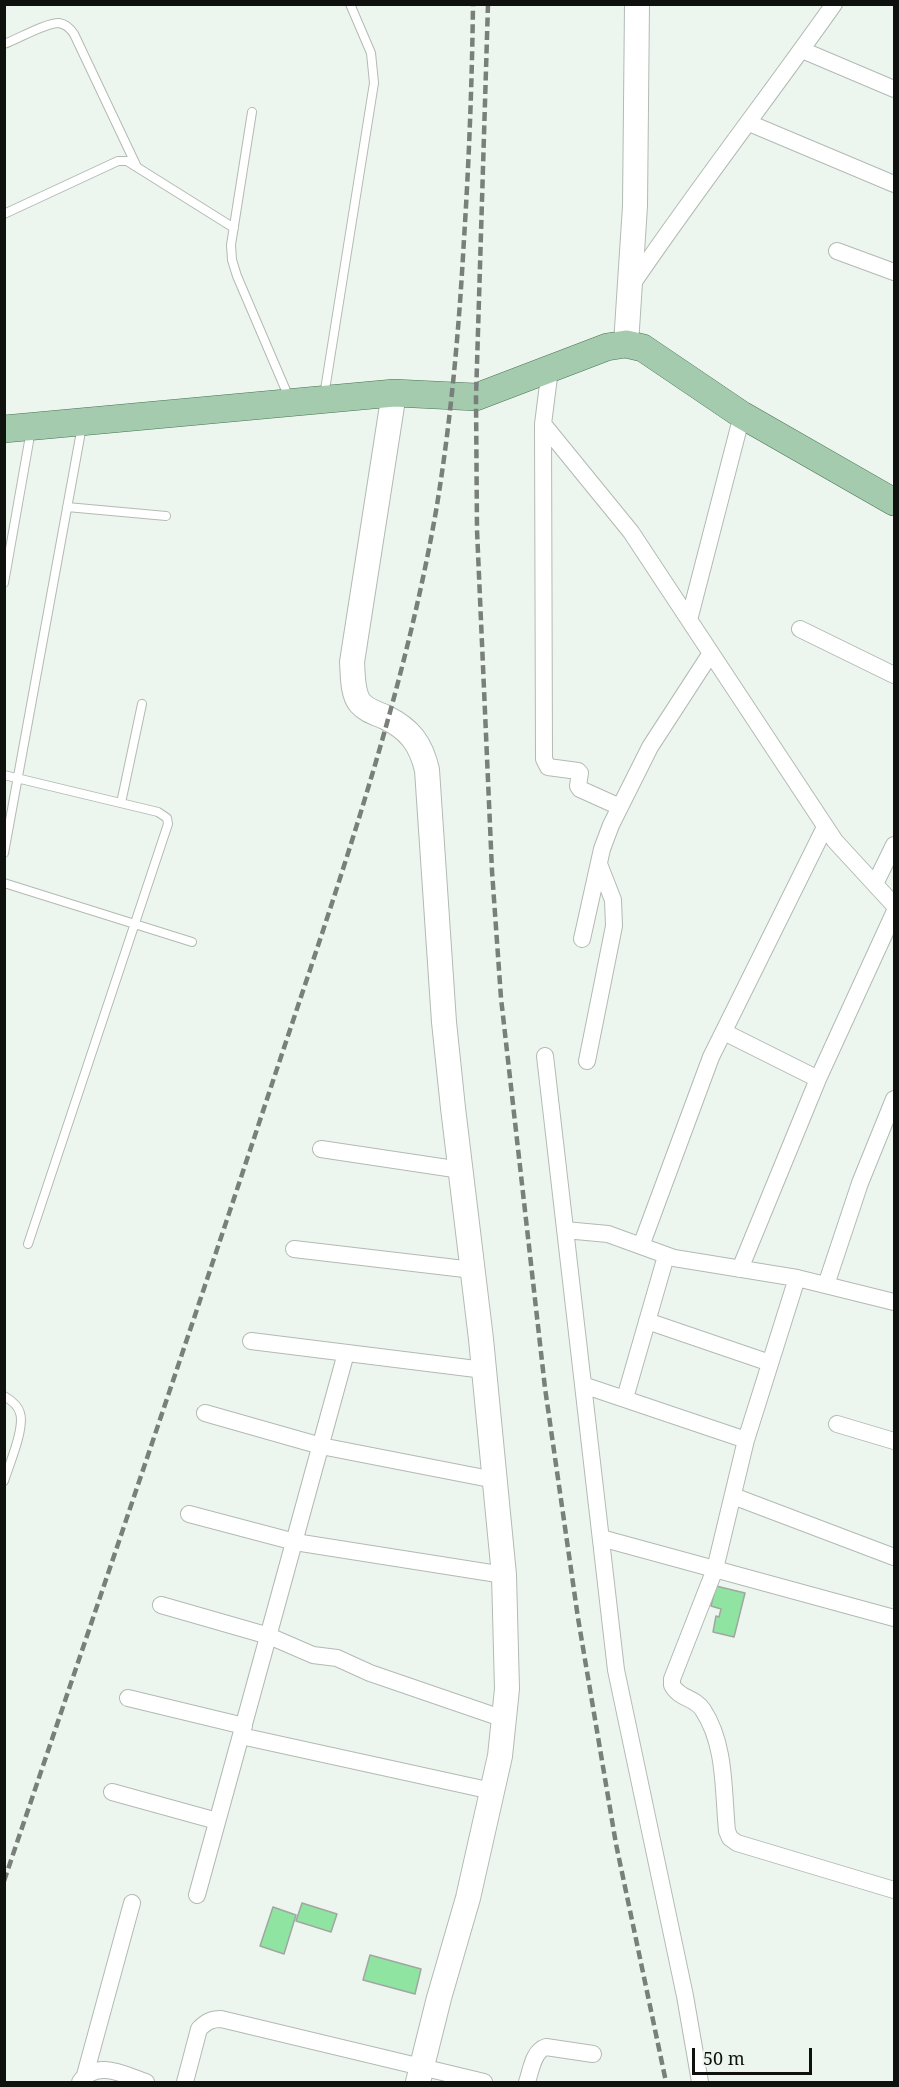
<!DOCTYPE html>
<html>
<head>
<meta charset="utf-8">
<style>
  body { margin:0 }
  #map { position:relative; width:899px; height:2087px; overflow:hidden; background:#edf6ee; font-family:"Noto Serif",serif }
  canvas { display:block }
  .frame { position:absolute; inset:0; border:6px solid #0e110e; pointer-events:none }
  .scale { position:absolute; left:692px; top:2048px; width:120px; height:27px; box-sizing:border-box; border:3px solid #0e110e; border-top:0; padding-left:8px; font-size:18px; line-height:21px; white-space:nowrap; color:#0e110e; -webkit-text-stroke:4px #edf6ee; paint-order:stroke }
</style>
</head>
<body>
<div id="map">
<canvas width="899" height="2087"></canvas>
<div class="frame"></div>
<div class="scale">50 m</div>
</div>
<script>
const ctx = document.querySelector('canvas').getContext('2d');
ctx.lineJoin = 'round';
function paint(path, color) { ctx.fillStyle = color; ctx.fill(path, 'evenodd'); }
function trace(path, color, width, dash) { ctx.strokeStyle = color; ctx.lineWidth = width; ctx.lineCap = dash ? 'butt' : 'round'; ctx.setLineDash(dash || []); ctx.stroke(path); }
const building = new Path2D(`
  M716,1586L745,1593L734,1637L713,1632L716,1616L719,1617L721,1609L711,1606Z
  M302,1903L337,1914L331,1932L296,1921Z
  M273,1907L296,1915L284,1954L260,1946Z
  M370,1955L421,1969L415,1994L363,1980Z`);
paint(building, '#8fe4a1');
trace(building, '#9fa7a0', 1.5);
const lane = new Path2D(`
  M4,44C18,39 45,23 59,23C66,24 70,28 74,34L136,165
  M252,112L231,245L232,260L237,276L290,400
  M4,214L118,161H127L234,228
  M324,396L374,83L371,53L350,4
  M67,507L166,516
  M4,583L31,430
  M4,775L158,812L167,818L168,824L28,1244
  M121,803L142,704
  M4,853L82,426
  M4,883L192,942
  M4,1396C11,1400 18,1405 20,1413C25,1428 9,1465 4,1481`);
const street = new Path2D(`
  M802,50L894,89
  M749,123L894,184
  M837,251L894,272
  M631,286C696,190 767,99 834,4
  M550,369L543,424L544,759L548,767L578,771L580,773L578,786L580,789L620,807
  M543,424L631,532L835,841L894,905
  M689,620L742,415
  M800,629L894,675
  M875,884L894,845
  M582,939L602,849L611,825L650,747L711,653
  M724,1032L818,1079
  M545,1056L616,1670L685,1996L700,2082
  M587,1061L614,926L613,900L599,864
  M321,1149L461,1170
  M565,1230L608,1234L674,1258L797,1278L894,1302
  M641,1246L711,1057L825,827
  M294,1249L473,1270
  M740,1269L818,1079L894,913
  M797,1278L746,1440L715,1569L672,1679V1685C679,1699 695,1697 703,1710C726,1745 723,1791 727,1831L730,1838L737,1843L894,1890
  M826,1285L860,1183L894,1099
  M647,1321L770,1363
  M251,1341L484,1370
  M583,1385L746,1440
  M625,1398L666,1256
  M205,1413L321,1446L495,1480
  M837,1424L894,1441
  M733,1496L894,1557
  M189,1514L295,1542L504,1575
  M601,1538L894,1618
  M161,1605L269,1636L313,1655L337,1658L370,1673L504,1719
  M128,1698L244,1726
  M241,1736L492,1791
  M112,1792L217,1821
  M197,1895L346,1353
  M85,2075L132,1903
  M80,2082C97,2059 124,2075 146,2082
  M185,2082L199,2029C206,2022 211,2019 221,2019L484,2082
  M527,2082C531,2071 533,2051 546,2047L593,2054`);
const secondary = new Path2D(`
  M626,344L635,206L637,4
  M394,393L352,662C353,674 352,693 360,703C367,711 376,713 385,717C410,729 421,744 427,770L444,1022L453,1108L481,1339L504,1575L507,1689L500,1756L468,1898L439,1998L418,2082`);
const primary = new Path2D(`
  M4,429L394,393L476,397L607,347L626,344L643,348L742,415L894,502`);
trace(lane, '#b2bab3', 10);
trace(street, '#b2bab3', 18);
trace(secondary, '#b2bab3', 26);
trace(primary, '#487452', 28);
trace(lane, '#fff', 8);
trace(street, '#fff', 16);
trace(secondary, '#fff', 24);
trace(primary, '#a4cbad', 27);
trace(new Path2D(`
  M488,4L476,397L477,530L492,871L501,998L545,1388L578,1618L616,1844L666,2082
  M4,1881C93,1618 182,1356 269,1093C332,902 401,710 436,511C451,421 459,330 464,239C469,161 472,83 473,4`), '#797f7a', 4.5, [9, 4.5]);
</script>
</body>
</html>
